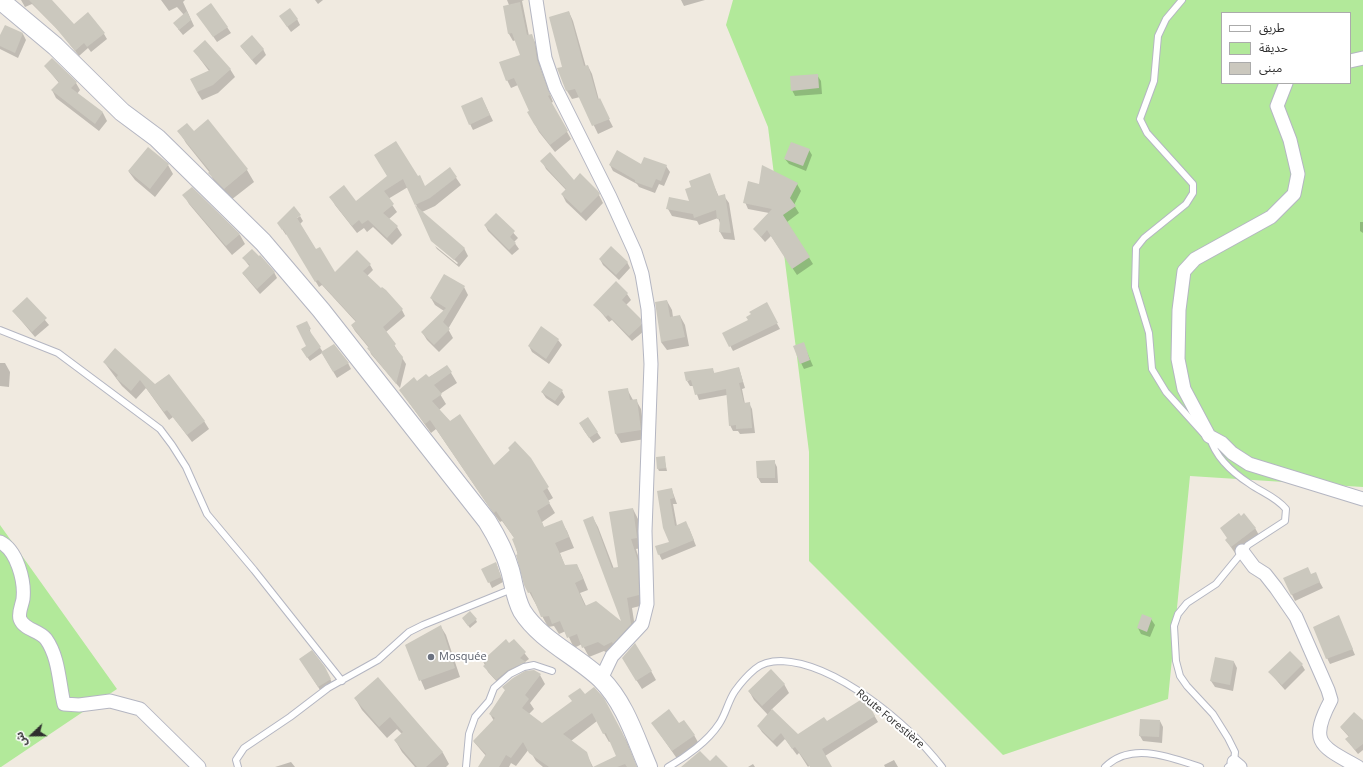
<!DOCTYPE html>
<html>
<head>
<meta charset="utf-8">
<style>
  body { margin:0 }
  #map { position:relative; width:1363px; height:767px; overflow:hidden; background:#f0eae0; font-family:"Open Sans","Noto Sans Arabic",sans-serif }
  canvas { display:block }
  .legend { position:absolute; left:1221px; top:12px; width:130px; height:72px; box-sizing:border-box; background:#fff; border:1px solid #ababab; margin:0; padding:5px 7px; list-style:none; font-size:12px; color:#2e2e2e }
  .legend li { display:flex; align-items:center; gap:8px; height:20px }
  .legend b { width:20px; border:1px solid #ababab }
  .north { position:absolute; left:12px; top:715px; width:40px; height:40px; -webkit-text-stroke:3px #fff; paint-order:stroke; rotate:248deg; font-size:11px; font-weight:700; line-height:16px; text-align:center; color:#2e2e2e }
  .north::after { content:''; display:block; margin:auto; width:14px; height:18px; background:#2e2e2e; clip-path:polygon(50% 0,100% 100%,50% 72%,0 100%) }
</style>
</head>
<body>
<div id="map">
<canvas width="1363" height="767"></canvas>
<ul class="legend">
<li><b style="height:5px;background:#fff"></b>طريق</li>
<li><b style="height:11px;background:#b2e99a"></b>حديقة</li>
<li><b style="height:11px;background:#cbc8be"></b>مبنى</li>
</ul>
<div class="north">ش</div>
</div>
<script>
const ctx = document.querySelector('canvas').getContext('2d');
ctx.lineJoin = 'round';
function paint(path, color) { ctx.fillStyle = color; ctx.fill(path, 'evenodd'); }
function trace(path, color, width, dash) { ctx.strokeStyle = color; ctx.lineWidth = width; ctx.lineCap = dash ? 'butt' : 'round'; ctx.setLineDash(dash || []); ctx.stroke(path); }
function write(font, color, halo, rows, align = 'center') {
  ctx.font = font + ' "Open Sans",sans-serif'; ctx.lineWidth = 4; ctx.setLineDash([]); ctx.textBaseline = 'middle'; ctx.strokeStyle = halo; ctx.fillStyle = color; for (const [text, x, y, turn = 0] of rows) {
    ctx.save(); ctx.translate(x, y); ctx.rotate((+turn || 0) * Math.PI / 180); ctx.textAlign = isNaN(turn) ? turn : align; if (halo) ctx.strokeText(text, 0, 0); ctx.fillText(text, 0, 0); ctx.restore();
  }
}
paint(new Path2D(`
  M733,0H1363V487L1190,476L1168,699L1003,755L809,561V452L768,127L726,25ZM1222,13H1350V83H1222Z
  M0,525L117,689L1,767H0Z`), '#b2e99a');
paint(new Path2D(`
  M21,0H51L73,25L104,34L107,39L91,52L88,48L79,56L60,32L32,4L25,7Z
  M161,0H185L183,2L194,26L183,35L178,29L184,15L177,7L169,11Z
  M315,0H323L318,4Z
  M507,0H524L522,1L529,36L531,35L535,42L541,69L553,102L551,103L571,139L555,152L539,132L528,112L530,111L518,85L511,88L507,80L521,55L516,40L513,41L509,34V5Z
  M681,0H705L684,6Z
  M569,12L573,21L586,67L588,66L592,74L599,100L613,127L598,134L580,97L572,99L567,91L564,67Z
  M201,19L227,27L231,33L217,42Z
  M297,19L300,25L291,32L284,22Z
  M5,26L23,34L26,40L18,58L0,49V38Z
  M241,47L263,49L266,55L256,65Z
  M194,51L230,69L235,77L218,93L202,100L197,92L209,71Z
  M45,66L76,83L80,90L77,94L103,113L107,121L99,131L56,98L52,90L59,83Z
  M817,75L821,81L822,94L795,96L792,90Z
  M482,98L493,121L473,130L470,124Z
  M179,131L194,132L247,170L254,182L231,200L216,185L210,173L186,143Z
  M809,150L812,155L806,171L789,164L785,159Z
  M542,161L574,181L597,191L603,203L586,221L566,202L562,194L566,190L546,169Z
  M380,163L425,187L450,169L461,185L435,206L422,212L464,248L468,256L459,267L437,249L435,246L457,264L458,263L432,240L408,187L388,199L397,212L389,219L397,227L402,235L392,245L373,227L367,232L364,228L357,233L335,205L331,197L356,203L388,177Z
  M168,165L173,174L155,197L135,180L129,172Z
  M610,165L666,166L670,172L664,186L659,184L655,193L639,187L637,184L613,171Z
  M709,175L719,197L724,196L729,203L735,240L724,239L720,232V223L718,218L699,225L697,221L672,216L668,209L691,203L692,187Z
  M797,184L801,191L794,205L799,213L787,222L813,264L797,275L771,236L765,242L754,229L769,213L748,209L745,202L760,185Z
  M192,188L240,235L245,244L232,255L189,204L184,195Z
  M496,214L518,238L514,242L519,249L512,255L488,231L485,225Z
  M300,216L303,221L300,224L316,250L335,273L370,265L373,270L367,276L381,290L386,291L402,310L405,316L386,332L406,364L400,388L371,354L369,348L355,331L352,326L356,322L322,285L319,287L287,234L286,235L282,229Z
  M1360,222H1363V233L1360,231Z
  M243,258L274,272L277,278L260,294L243,274L250,267Z
  M600,259L627,262L630,268L619,280L603,265Z
  M616,283L627,294L631,300L626,305L643,326L644,331L632,341L612,320L609,322L595,305Z
  M464,287L468,295L448,329L453,338L439,352L427,340L422,332L444,311L435,305L431,298Z
  M27,298L49,325L35,337L13,311Z
  M667,301L672,310L673,317L680,316L685,325L689,346L667,350L661,342Z
  M766,304L780,329L733,351L724,334L749,321Z
  M309,326L311,335L323,352L348,363L351,369L337,378L322,353L310,361L305,354Z
  M558,340L562,345L549,364L532,352L529,346Z
  M803,343L813,366L804,369L801,363Z
  M104,362L155,385L204,421L209,429L192,442L173,417L169,420L146,388L136,399L122,386Z
  M0,363H5L10,372L9,387L0,386Z
  M447,366L457,383L440,394L446,404L439,410L494,466L510,451L509,448L530,458L553,498L548,501L555,513L542,522L544,528L561,521L567,531L574,548L560,553L565,566L577,565L582,575L588,590L580,593L586,606L624,624L593,518L598,527L614,569L620,568L633,509L638,519L642,548L636,549L643,572L644,605L632,608L636,634L610,655L604,651L589,657L582,644L574,648L566,631L559,634L554,626L548,627L525,584L514,540L515,539L502,521L500,522L494,514L436,429L431,433L400,390L428,378Z
  M739,368L745,388L742,389L745,404L749,403L752,409L755,433L740,434L738,431H733L730,425L727,395L699,400L694,386H690L687,381L712,369L715,374Z
  M627,389L633,400H636L641,409L645,439L621,443L616,434L609,392Z
  M562,391L565,397L558,406L546,398L542,392Z
  M583,429L597,432L601,438L593,443Z
  M664,457L667,471H659L658,469Z
  M774,461L777,467L778,483H761L758,478Z
  M672,490L677,504H673L677,526L689,528L696,546L662,560L659,554L670,542L658,492Z
  M1221,528H1255L1260,537L1237,556L1226,540L1228,539Z
  M496,563L503,582L492,588L483,569Z
  M1311,575L1318,579L1323,588L1295,601L1284,578Z
  M1143,615L1151,619L1155,625L1150,637L1141,634L1138,628Z
  M1339,617L1355,655L1330,664L1327,658Z
  M463,619L476,620L477,622L470,628Z
  M441,627L446,635L460,677L425,690L406,645Z
  M514,640L529,659L525,662L528,668L511,676L500,685L488,672L483,661Z
  M1216,658L1234,662L1237,668L1233,691L1215,687L1211,681Z
  M304,665L328,674L333,685L322,693Z
  M1302,665L1305,670L1285,690L1270,673Z
  M628,667L651,671L656,680L642,689Z
  M534,671L540,675L545,684L530,703L534,709L529,714L542,724L585,696L603,699L627,742L637,767H595L617,756L611,741L609,742L597,721L571,741L586,753L593,767H543L536,761L529,749L516,766L511,763L509,767H482L486,756L474,742L494,721L490,714L506,691L503,687Z
  M378,678L443,753L449,764L446,767H415L402,752L395,740L402,734L397,729L387,738L362,710L355,698Z
  M784,684L789,693L771,710L798,735L867,703L878,722L825,756L831,767H811L810,765L808,767L799,753L797,755L785,739L777,747L762,732L758,726L768,715L754,700L749,691Z
  M1160,721L1163,727L1162,743L1143,741L1140,736Z
  M1363,721V750L1358,754L1350,744L1349,737L1341,728Z
  M652,723L679,725L694,735L699,744L678,760Z
  M894,760L898,767H885L884,765Z
  M291,762L295,767H275Z
  M753,764L755,767H748Z`), '#0003');
paint(new Path2D(`
  M29,0H52L74,24L88,12L105,33L87,47L84,43L75,51L55,27Z
  M520,2L527,35L532,34L534,40L537,60L550,95L548,96L568,131L550,145L534,124L527,112L529,111L514,78L506,81L499,62L520,55L512,33L508,34L503,6Z
  M211,3L228,27L213,37L196,14Z
  M290,8L298,19L287,27L279,16Z
  M187,11L191,20L179,30L173,23Z
  M569,11L584,66L588,65L598,100L600,98L610,119L592,126L575,89L566,91L557,68L562,67L549,17Z
  M5,25L23,33L15,53L0,46V35Z
  M252,35L264,49L252,60L240,46Z
  M205,40L231,69L213,85L197,92L190,79L210,70L193,51Z
  M52,58L77,82L71,88L103,112L95,124L51,90L59,82L44,66Z
  M818,74L819,88L791,91L790,76Z
  M482,97L490,115L469,125L461,106Z
  M208,119L248,169L224,189L208,173L210,171L177,131L187,123L194,131Z
  M396,141L418,176L420,175L425,186L450,167L457,177L430,198L415,205L465,248L454,260L431,241L403,179L384,191L394,204L383,213L398,226L387,238L368,220L362,224L359,220L352,226L329,197L344,185L356,201L387,176L374,155Z
  M791,142L810,149L803,166L784,159Z
  M148,147L169,164L150,189L128,171Z
  M617,150L641,164L644,157L667,165L661,181L656,179L652,188L635,182V180L609,165Z
  M550,152L574,180L580,173L598,191L600,194L581,213L561,194L566,189L540,161Z
  M762,165L798,183L790,198L796,206L783,215L810,257L792,269L767,230L761,237L753,229L772,209L743,203L748,181L759,184Z
  M710,173L718,196L725,194L731,233L719,232L720,219H717L716,210L694,218L693,214L666,209L669,197L689,201L685,189L691,187L689,181Z
  M192,187L240,234L226,246L182,195Z
  M294,206L301,215L297,218L316,249L320,247L335,272L357,250L371,264L363,271L381,288L382,287L386,290L403,309L383,327L396,344L394,346L403,357L396,384L367,348L369,347L351,325L356,321L318,280L315,282L283,229L282,230L277,223Z
  M496,213L515,231L510,237L516,243L509,250L484,225Z
  M611,246L628,262L616,275L599,259Z
  M252,249L259,256L260,255L275,272L257,289L242,273L250,265L242,258Z
  M444,274L465,286L443,322L450,329L434,345L421,332L446,308L430,298Z
  M616,281L628,293L622,300L641,319V325L629,336L608,315L606,317L593,305Z
  M27,297L47,318L32,332L12,311Z
  M667,300L670,317L680,315L685,337L661,342L655,302Z
  M767,302L778,323L729,347L722,333L748,320L746,317L751,314L749,312Z
  M307,321L311,329L309,330L321,347L307,358L301,349L306,346L296,326Z
  M541,326L559,339L546,359L528,346Z
  M804,342L810,360L800,364L793,346Z
  M334,344L349,363L333,372L321,352Z
  M115,348L155,384L169,374L205,421L187,435L167,410L164,412L140,380L131,391L116,378L118,375L103,362Z
  M447,365L452,372L434,385L442,394L432,401L450,421L460,414L494,465L510,450L508,448L515,441L531,458L549,487L543,491L550,503L537,511L544,527L562,520L569,537L555,543L565,565L577,564L583,579L575,583L585,606L596,601L621,621L583,520L593,516L612,568L618,567L609,512L633,508L637,538L631,539L638,561L639,595L627,598L631,624L613,644L612,642L604,646L598,642L582,648L577,634L567,638L560,621L552,624L549,616L541,617L531,592L528,593L524,585L516,555L518,554L512,539L514,538L496,511L494,513L487,504L430,420L425,424L399,390L414,377L417,381L426,374L429,377Z
  M739,367L743,382L739,383L744,403L750,402L752,428L736,429V425L729,426L726,389L695,395L691,380L686,381L684,372L713,368L714,373Z
  M549,381L563,390L555,401L541,392Z
  M628,388L630,400L637,399L641,430L615,434L608,391Z
  M588,417L598,432L589,438L579,423Z
  M665,456L666,468L657,469L656,457Z
  M775,460V478H757L756,461Z
  M672,488L674,498L670,499L675,526L686,521L694,540L658,555L655,546L669,542L663,528L657,491Z
  M1239,513L1241,516L1244,513L1256,528L1231,547L1225,540L1227,538L1220,528Z
  M496,562L501,577L488,583L481,569Z
  M1308,567L1311,574L1316,572L1320,582L1291,595L1283,578Z
  M470,611L477,619L468,626L462,618Z
  M1142,614L1152,618L1147,632L1137,628Z
  M1339,615L1353,649L1326,659L1313,627Z
  M441,625L455,668L419,681L405,645Z
  M506,639L509,643L514,639L526,652L520,658L526,662L508,670L496,680L483,666L486,664L482,661Z
  M635,643L652,671L636,681L622,658Z
  M312,650L325,667L331,679L318,687L299,659Z
  M1290,651L1303,664L1282,685L1268,672Z
  M1215,657L1234,661L1230,685L1210,681Z
  M771,669L785,684L762,706L748,691Z
  M534,670L541,674L525,695L529,699L522,708L542,723L572,701L568,696L580,688L585,694L594,687L604,698L622,732L637,767H627L625,764L617,767H593L616,756L606,733L603,734L592,713L563,734L587,752L592,767H549L529,753L523,742L511,758L506,755L499,767H478L486,754L473,741L495,718L489,714L505,690L502,687L513,678L525,671Z
  M378,677L443,752L426,767H417L394,740L403,732L390,717L379,727L354,698Z
  M862,699L868,703L875,716L822,749L832,767H810L795,747L792,749L781,733L773,741L757,726L772,709L798,734L824,717L827,721Z
  M669,709L679,723L684,720L695,735L672,751L651,723Z
  M1354,712L1363,720V744L1355,750L1345,739L1349,736L1340,727Z
  M1140,719L1160,720L1159,737L1139,736Z
  M700,751L710,761L716,755L728,767H681Z`), '#cbc8be');
const lane = new Path2D(`
  M1182,0L1166,19L1158,36L1154,81L1140,119L1147,133L1193,184V193L1186,204L1144,238L1136,248L1135,287L1149,333L1152,369L1166,392L1203,433
  M0,330L58,353L160,429L172,445L186,467L207,514L254,570L342,681
  M1210,438C1216,458 1233,473 1250,484C1263,493 1276,497 1286,509L1285,521L1248,545L1216,584L1187,603L1178,614L1174,626L1176,661L1180,676L1187,686L1213,714L1228,738L1235,752L1234,762L1228,767
  M238,767L236,760L244,748L290,717L328,688L378,660L409,632L423,625L512,589
  M466,767L469,734L475,717L489,701L494,688L510,674L524,667L534,665L552,671
  M668,767C686,757 708,741 719,724C726,714 728,701 735,691C740,684 749,674 755,669C762,663 773,661 781,661C837,663 909,725 942,767
  M1105,767C1131,741 1170,757 1200,767`);
const street = new Path2D(`
  M536,0L545,58L555,87L610,197L635,252L642,274L648,309L651,364L645,531L647,604L642,624L612,656L601,679
  M1350,61L1363,58
  M1286,83L1277,106L1290,140L1298,174L1294,194L1271,217L1195,259L1184,271L1179,310L1178,359L1184,389L1209,436L1222,443L1232,453L1249,464L1363,499
  M0,542C17,550 25,581 23,599C22,605 18,613 20,619C24,630 39,630 46,639C59,657 59,683 64,704L79,705L110,701L140,709L199,767
  M1242,551L1254,567L1265,574L1276,588L1296,617L1328,690L1331,700C1308,743 1321,746 1358,767
  M1234,762L1240,767`);
const secondary = new Path2D(`
  M0,0L55,46L122,112L157,138L263,242L321,310L487,521C497,537 505,552 510,570C514,584 515,598 522,611C540,640 577,656 601,679C625,703 635,737 648,767`);
trace(lane, '#b4b6c2', 8);
trace(street, '#b4b6c2', 15);
trace(secondary, '#b4b6c2', 20);
trace(lane, '#fff', 6);
trace(street, '#fff', 13);
trace(secondary, '#fff', 18);
for (const [x, y, r, color] of [
  [431,657,4,"#6b7280"]
]) { const dot = new Path2D(); dot.arc(x, y, r, 0, 2 * Math.PI); ctx.fillStyle = color; ctx.fill(dot); trace(dot, '#fff', 1.5); }
write('11px', '#5b616d', '#fff', [
  ["Mosquée",439,657]
], 'left');
write('11px', '#2e2e2e', '#fff', [
  ["Route Forestière",890,719,40]
]);
</script>
</body>
</html>
